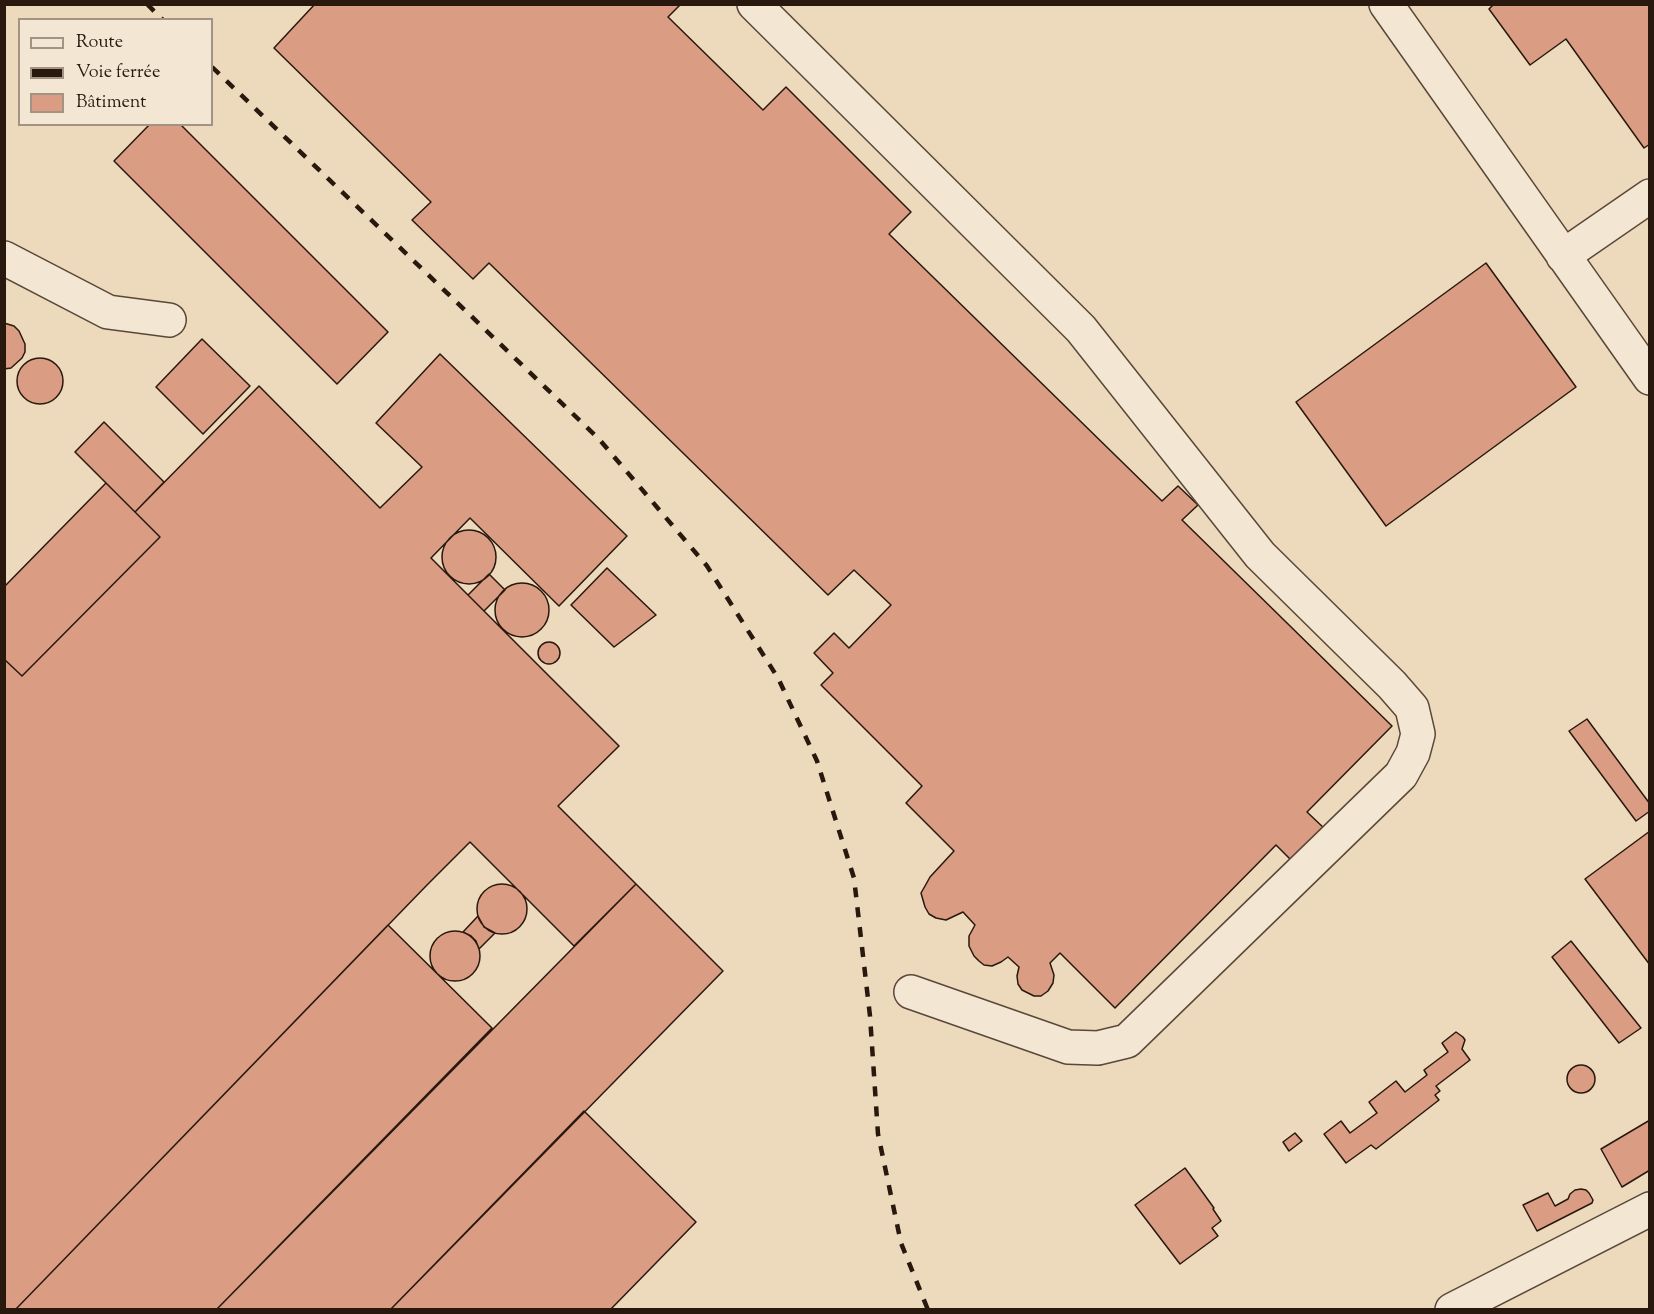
<!DOCTYPE html>
<html>
<head>
<meta charset="utf-8">
<style>
  body { margin:0 }
  #map { position:relative; width:1654px; height:1314px; overflow:hidden; background:#edd9bb; font-family:"Sorts Mill Goudy",serif }
  canvas { display:block }
  .frame { position:absolute; inset:0; border:6px solid #28180e; pointer-events:none }
  .legend { position:absolute; left:18px; top:18px; width:195px; height:108px; box-sizing:border-box; background:#f3e6d3; border:2px solid #a29484; margin:0; padding:8px 10px; list-style:none; font-size:18px; color:#28180e }
  .legend li { display:flex; align-items:center; gap:12px; height:30px }
  .legend b { width:30px; border:2px solid #a29484 }
</style>
</head>
<body>
<div id="map">
<canvas width="1654" height="1314"></canvas>
<div class="frame"></div>
<ul class="legend">
<li><b style="height:8px;background:#f3e6d3"></b>Route</li>
<li><b style="height:8px;background:#28180e"></b>Voie ferrée</li>
<li><b style="height:16px;background:#da9d84"></b>Bâtiment</li>
</ul>
</div>
<script>
const ctx = document.querySelector('canvas').getContext('2d');
ctx.lineJoin = 'round';
function paint(path, color) { ctx.fillStyle = color; ctx.fill(path, 'evenodd'); }
function trace(path, color, width, dash) { ctx.strokeStyle = color; ctx.lineWidth = width; ctx.lineCap = dash ? 'butt' : 'round'; ctx.setLineDash(dash || []); ctx.stroke(path); }
const building = new Path2D(`
  M315,4H681L668,17L763,110L786,87L911,212L889,234L1162,501L1178,486L1198,505L1182,520L1392,726L1307,812L1326,830L1293,862L1276,845L1115,1008L1060,953L1050,963L1054,975L1053,983L1048,991L1041,996H1034L1022,990L1018,984L1017,976L1019,967L1008,957L1001,962L992,966L984,965L979,961L974,956L969,946V936L975,925L963,912L946,920L936,918L929,914L925,907L921,893L925,886L930,877L954,851L906,803L922,786L821,685L833,673L814,653L834,633L849,648L891,605L854,570L828,595L489,263L473,279L412,220L431,202L274,48Z
  M1494,4H1650V144L1644,148L1566,39L1530,65L1489,9Z
  M150,124H180L388,332L337,384L114,161Z
  M1486,263L1576,387L1386,526L1296,402Z
  M4,323L14,326L19,331L25,344V352L22,358L11,368L4,369Z
  M202,339L250,386L203,434L156,387Z
  M440,354L627,536L559,606L470,518L431,558L619,746L558,806L636,884L574,946L470,842L428,884L15,1310H4V659L22,676L160,537L135,512L259,386L380,508L422,467L376,423Z
  M17 381a23 23 0 1 1 46 0a23 23 0 1 1-46 0Z
  M104,422L164,482L135,512L75,452Z
  M106,483L160,537L22,676L4,659V587Z
  M442 557a27 27 0 1 1 54 0a27 27 0 1 1-54 0Z
  M607,568L656,615L614,647L571,605Z
  M489,574L505,590L484,611L468,595Z
  M495 610a27 27 0 1 1 54 0a27 27 0 1 1-54 0Z
  M538 653a11 11 0 1 1 22 0a11 11 0 1 1-22 0Z
  M1587,719L1650,804V811L1636,821L1569,731Z
  M1650,831V965L1585,879Z
  M477 909a25 25 0 1 1 50 0a25 25 0 1 1-50 0Z
  M636,884L723,971L390,1310H216Z
  M478,916L484,927L495,933L479,949L476,941L471,936L463,932Z
  M388,925L492,1028L216,1310H15Z
  M430 956a25 25 0 1 1 50 0a25 25 0 1 1-50 0Z
  M1571,941L1641,1028L1619,1043L1552,957Z
  M1456,1032L1463,1037L1465,1040L1462,1049L1470,1060L1436,1086L1440,1091L1435,1095L1439,1100L1376,1149L1371,1145L1346,1163L1324,1134L1341,1121L1350,1133L1377,1113L1369,1102L1396,1081L1405,1092L1427,1075L1424,1070L1448,1052L1442,1043Z
  M1567 1079a14 14 0 1 1 28 0a14 14 0 1 1-28 0Z
  M584,1111L696,1222L610,1310H390Z
  M1650,1120V1170L1622,1187L1601,1149Z
  M1295,1133L1302,1141L1289,1151L1283,1142Z
  M1185,1168L1214,1208L1213,1209L1221,1221L1212,1228L1218,1236L1180,1264L1135,1205Z
  M1581,1189L1586,1190L1589,1193L1593,1200L1592,1203L1537,1231L1523,1205L1548,1193L1555,1206L1568,1199L1570,1194L1575,1190Z`);
paint(building, '#da9d84');
trace(building, '#28180e', 1.5);
const minor = new Path2D(`
  M754,4L1081,329L1260,555L1392,685L1412,708L1418,734L1413,753L1401,775L1127,1041L1098,1048L1068,1047L911,992
  M1386,4L1650,378
  M1563,256L1650,196
  M4,258L108,312L169,320
  M1452,1310L1650,1209`);
trace(minor, '#594839', 36);
trace(minor, '#f3e6d3', 33);
trace(new Path2D(`
  M147,4L163,20
  M212,67L599,439L707,566L778,678L817,761L854,878L870,1016L878,1134L901,1243L928,1310`), '#28180e', 4.5, [10, 10]);
</script>
</body>
</html>
